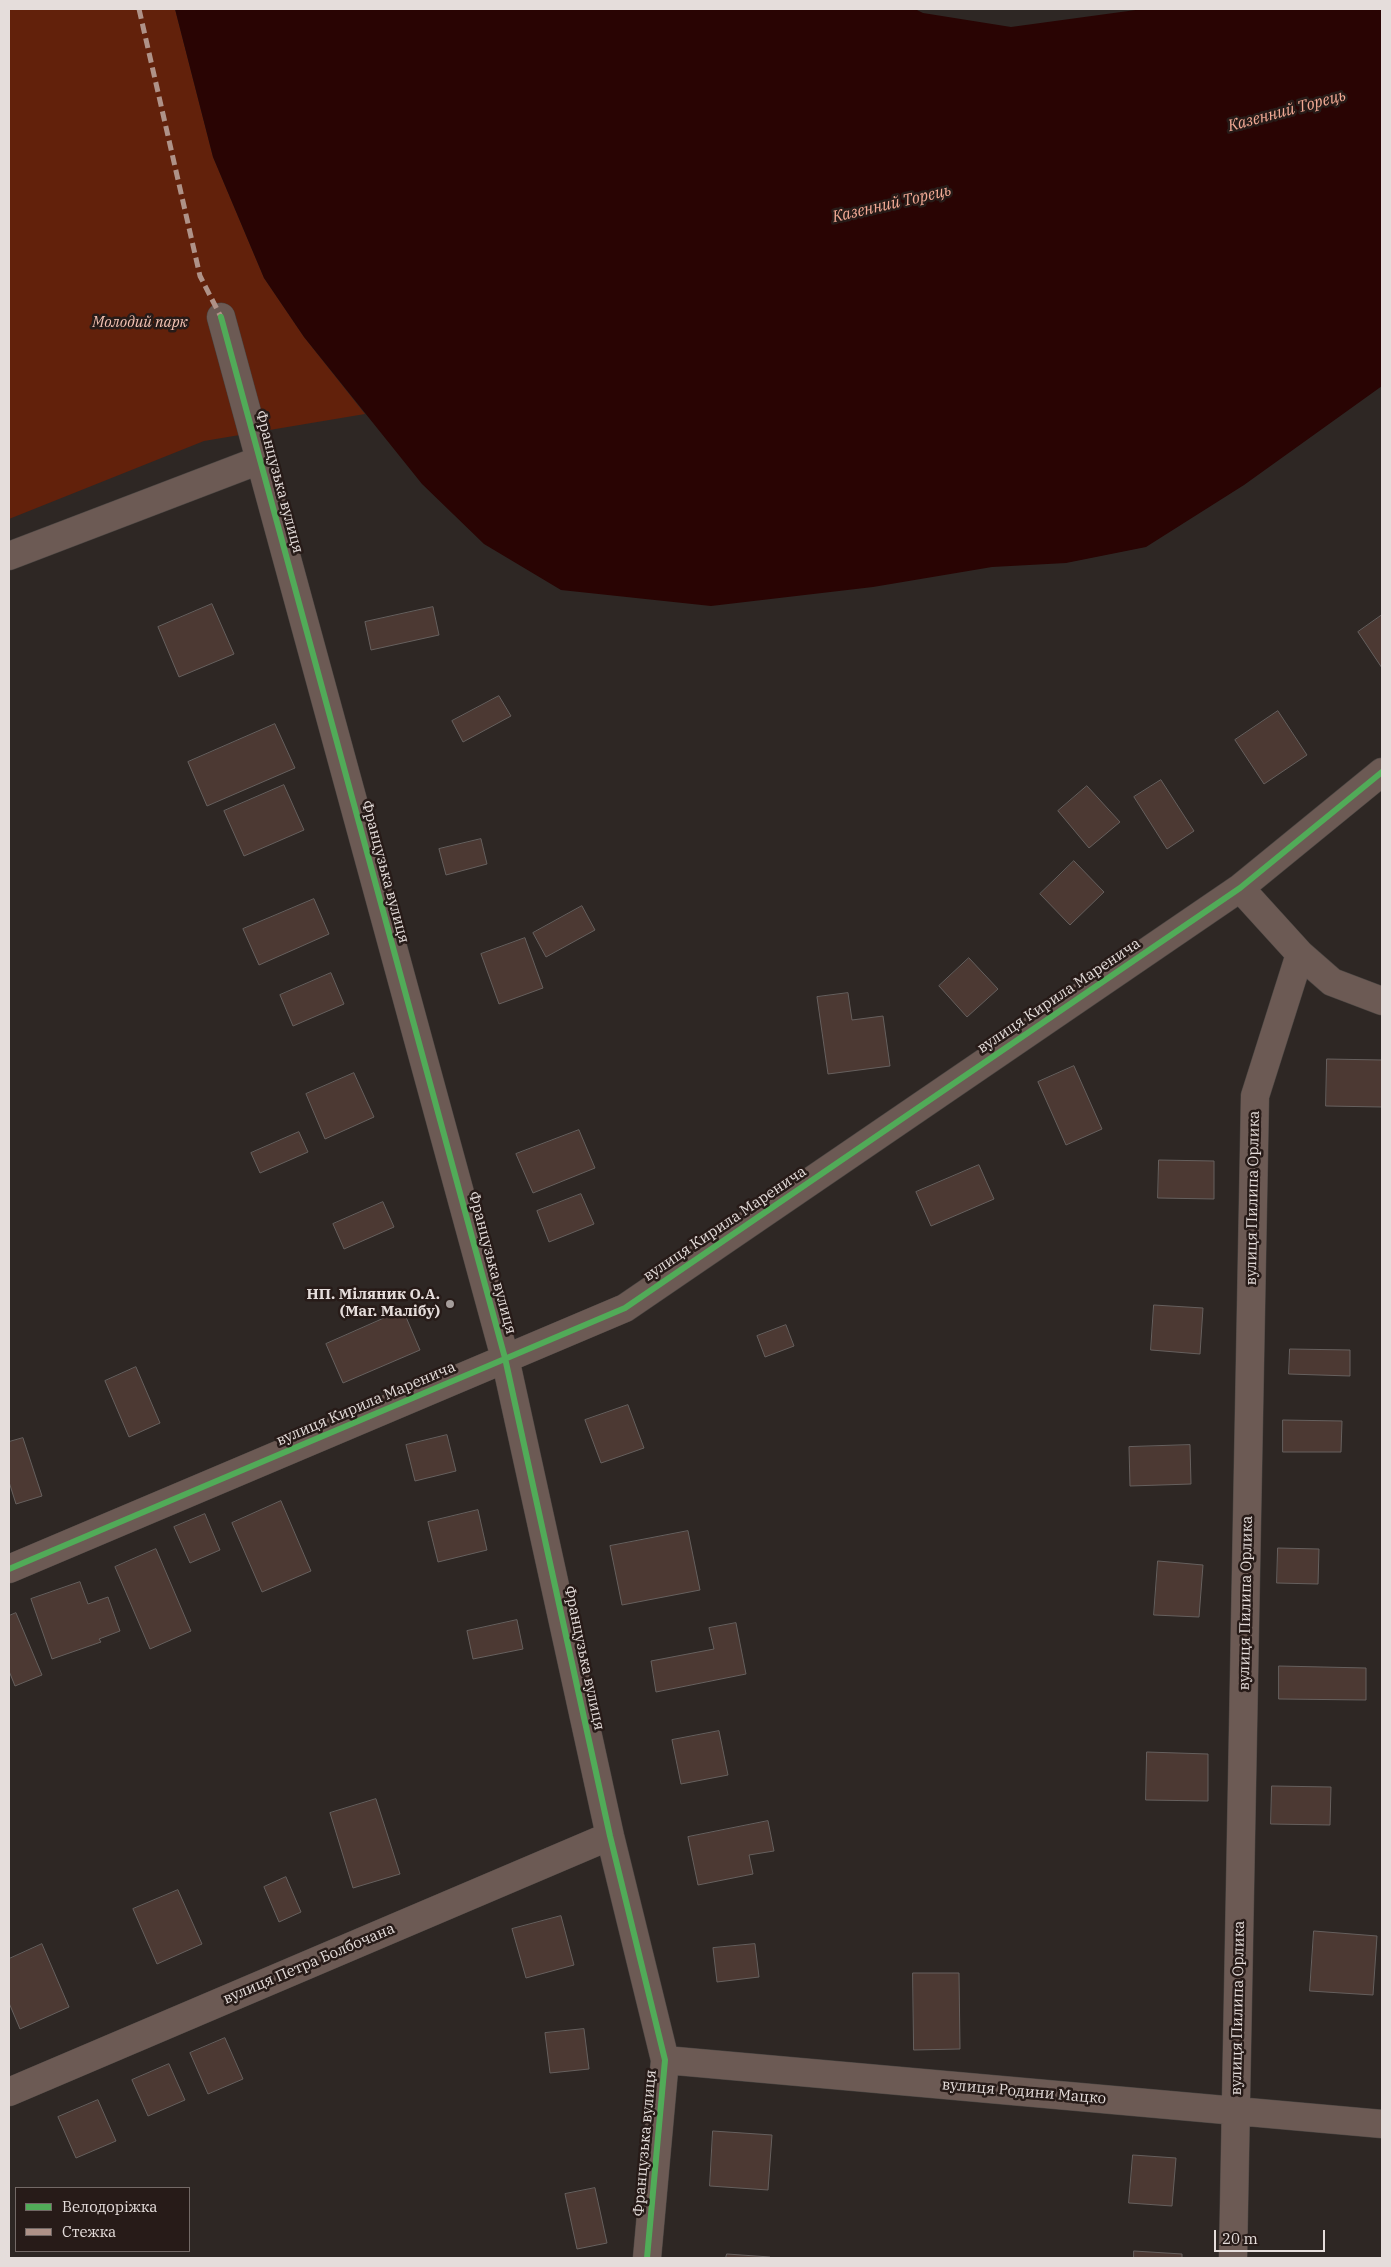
<!DOCTYPE html>
<html>
<head>
<meta charset="utf-8">
<style>
  body { margin:0 }
  #map { position:relative; width:1391px; height:2267px; overflow:hidden; background:#2e2724; font-family:"IBM Plex Serif",serif }
  canvas { display:block }
  .frame { position:absolute; inset:0; border:10px solid #e5dddb; pointer-events:none }
  .legend { position:absolute; left:15px; top:2187px; width:175px; height:65px; box-sizing:border-box; background:#271b18; border:1px solid #736966; margin:0; padding:6px 9px; list-style:none; font-size:15px; color:#e5dddb }
  .legend li { display:flex; align-items:center; gap:10px; height:25px }
  .legend b { width:25px; border:1px solid #736966 }
  .scale { position:absolute; left:1214px; top:2230px; width:111px; height:22px; box-sizing:border-box; border:2px solid #e5dddb; border-top:0; padding-left:6px; font-size:15px; line-height:18px; white-space:nowrap; color:#e5dddb; -webkit-text-stroke:4px #271b18; paint-order:stroke }
</style>
</head>
<body>
<div id="map">
<canvas width="1391" height="2267"></canvas>
<div class="frame"></div>
<ul class="legend">
<li><b style="height:6px;background:#51ab58"></b>Велодоріжка</li>
<li><b style="height:6px;background:#af9288"></b>Стежка</li>
</ul>
<div class="scale">20 m</div>
</div>
<script>
const ctx = document.querySelector('canvas').getContext('2d');
ctx.lineJoin = 'round';
function paint(path, color) { ctx.fillStyle = color; ctx.fill(path, 'evenodd'); }
function trace(path, color, width, dash) { ctx.strokeStyle = color; ctx.lineWidth = width; ctx.lineCap = dash ? 'butt' : 'round'; ctx.setLineDash(dash || []); ctx.stroke(path); }
function write(font, color, halo, rows, align = 'center') {
  ctx.font = font + ' "IBM Plex Serif",serif'; ctx.lineWidth = 5; ctx.setLineDash([]); ctx.textBaseline = 'middle'; ctx.strokeStyle = halo; ctx.fillStyle = color; for (const [text, x, y, turn = 0] of rows) {
    ctx.save(); ctx.translate(x, y); ctx.rotate((+turn || 0) * Math.PI / 180); ctx.textAlign = isNaN(turn) ? turn : align; if (halo) ctx.strokeText(text, 0, 0); ctx.fillText(text, 0, 0); ctx.restore();
  }
}
paint(new Path2D(`
  M9,9H175L213,157L264,278L304,337L365,414L204,441L9,519Z`), '#62210b');
paint(new Path2D(`
  M175,9H915L923,13L1011,27L1143,9H1382V386L1244,485L1146,547L1066,563L992,567L873,587L711,606L561,590L484,544L422,484L304,337L264,278L213,157Z`), '#290403');
const building = new Path2D(`
  M212,604L234,654L179,677L158,627Z
  M433,607L439,635L371,650L365,622Z
  M1382,615V668L1358,632Z
  M499,696L511,716L463,742L452,721Z
  M1278,711L1307,755L1264,784L1235,740Z
  M275,724L295,768L207,806L188,762Z
  M1161,780L1194,831L1167,849L1134,797Z
  M284,785L304,830L244,856L224,811Z
  M1087,786L1120,822L1089,848L1058,811Z
  M481,839L487,864L446,875L439,849Z
  M1074,861L1104,892L1070,925L1040,894Z
  M314,899L329,934L259,965L243,929Z
  M582,906L595,930L546,957L533,933Z
  M525,938L543,988L499,1004L481,954Z
  M969,958L998,989L967,1017L939,986Z
  M331,973L344,1004L293,1026L280,995Z
  M848,993L852,1020L883,1016L890,1066L828,1074L817,997Z
  M1327,1059L1382,1060V1107L1326,1106Z
  M1074,1066L1102,1129L1066,1145L1038,1082Z
  M354,1073L374,1117L325,1139L306,1094Z
  M579,1130L595,1168L533,1193L516,1154Z
  M299,1132L308,1152L260,1173L251,1153Z
  M1159,1160L1214,1161V1199L1158,1198Z
  M979,1165L994,1199L931,1226L916,1192Z
  M581,1194L594,1224L549,1242L537,1211Z
  M383,1202L394,1227L344,1249L333,1224Z
  M1154,1305L1203,1308L1200,1354L1151,1350Z
  M403,1310L420,1350L343,1383L326,1344Z
  M786,1325L794,1346L765,1357L757,1336Z
  M1290,1349L1350,1350V1376L1289,1374Z
  M136,1367L160,1423L129,1437L105,1381Z
  M628,1405L644,1448L601,1463L585,1420Z
  M1283,1420L1342,1421L1341,1452H1283Z
  M447,1435L456,1471L415,1481L406,1445Z
  M23,1438L42,1496L16,1504L9,1482V1442Z
  M1190,1445L1191,1484L1130,1486L1129,1447Z
  M281,1501L311,1571L262,1592L232,1523Z
  M478,1510L487,1550L438,1562L428,1522Z
  M205,1514L220,1550L190,1563L174,1527Z
  M688,1531L700,1590L622,1605L610,1546Z
  M1278,1548L1319,1549L1318,1584L1277,1583Z
  M156,1549L191,1631L150,1649L115,1567Z
  M1158,1561L1203,1565L1199,1617L1154,1615Z
  M80,1582L88,1604L108,1597L120,1631L99,1639L101,1642L52,1659L31,1599Z
  M16,1613L42,1675L15,1686L9,1671V1616Z
  M517,1620L523,1649L473,1659L467,1631Z
  M736,1623L746,1674L656,1692L651,1661L714,1649L709,1628Z
  M1279,1666L1366,1668V1700L1279,1699Z
  M719,1731L728,1775L681,1784L672,1740Z
  M1147,1752L1208,1754V1801L1146,1800Z
  M1272,1786L1331,1787L1330,1825L1271,1824Z
  M376,1799L400,1874L353,1888L330,1813Z
  M768,1821L774,1851L749,1855L753,1874L698,1885L688,1837Z
  M286,1877L301,1912L279,1922L264,1887Z
  M178,1890L202,1944L157,1964L133,1909Z
  M561,1916L574,1965L526,1978L512,1929Z
  M1314,1931L1377,1936L1373,1995L1310,1991Z
  M42,1944L69,2007L20,2029L9,2003V1959Z
  M755,1944L759,1977L717,1982L713,1948Z
  M913,1973H959L960,2049L914,2050Z
  M584,2029L589,2069L550,2073L545,2033Z
  M225,2038L243,2079L208,2094L190,2053Z
  M169,2064L185,2100L148,2116L132,2080Z
  M98,2100L116,2141L76,2158L58,2117Z
  M713,2131L772,2135L768,2190L710,2186Z
  M1133,2155L1176,2158L1172,2206L1129,2203Z
  M595,2188L607,2243L577,2249L565,2194Z
  M1134,2251L1182,2254V2258H1134Z
  M727,2254L770,2257V2258H726Z`);
paint(building, '#4c3933');
trace(building, '#66605e', 1);
const minor = new Path2D(`
  M221,317L505,1358L610,1836L665,2060L647,2258
  M9,556L260,460
  M1240,888L1300,954L1332,982L1382,1001
  M9,1569L625,1308L1240,888L1382,772
  M665,2060L1382,2124
  M9,2092L610,1836
  M1233,2258L1255,1096L1300,954`);
trace(minor, '#4a4542', 29);
trace(minor, '#6c5a54', 28);
trace(new Path2D(`
  M139,9L200,276L221,317`), '#af9288', 5, [10, 5]);
trace(new Path2D(`
  M221,317L505,1358L610,1836L665,2060L647,2258
  M9,1569L625,1308L1240,888L1382,772`), '#51ab58', 6);
for (const [x, y, r, color] of [
  [450,1304,5,"#a59d9b"]
]) { const dot = new Path2D(); dot.arc(x, y, r, 0, 2 * Math.PI); ctx.fillStyle = color; ctx.fill(dot); trace(dot, '#271b18', 2); }
write('italic 15px', '#f3c2b3', '#271b18', [
  ["Молодий парк",140,323]
]);
write('15px', '#e5dddb', '#271b18', [
  ["Французька вулиця",279,482,75],
  ["Французька вулиця",385,872,75],
  ["вулиця Кирила Маренича",1059,996,-34],
  ["вулиця Пилипа Орлика",1253,1198,-89],
  ["вулиця Кирила Маренича",725,1224,-34],
  ["Французька вулиця",492,1263,75],
  ["вулиця Кирила Маренича",366,1404,-23],
  ["вулиця Пилипа Орлика",1246,1603,-89],
  ["Французька вулиця",584,1658,78],
  ["вулиця Петра Болбочана",309,1964,-23],
  ["вулиця Пилипа Орлика",1238,2008,-89],
  ["вулиця Родини Мацко",1024,2092,5],
  ["Французька вулиця",645,2143,-85]
]);
write('bold 15px', '#e5dddb', '#271b18', [
  ["НП. Міляник О.А.",440,1295],
  ["(Маг. Малібу)",440,1312]
], 'right');
write('italic 16px', '#f2aa95', '#271b18', [
  ["Казенний Торець",1287,111,-15],
  ["Казенний Торець",892,204,-13]
]);
</script>
</body>
</html>
